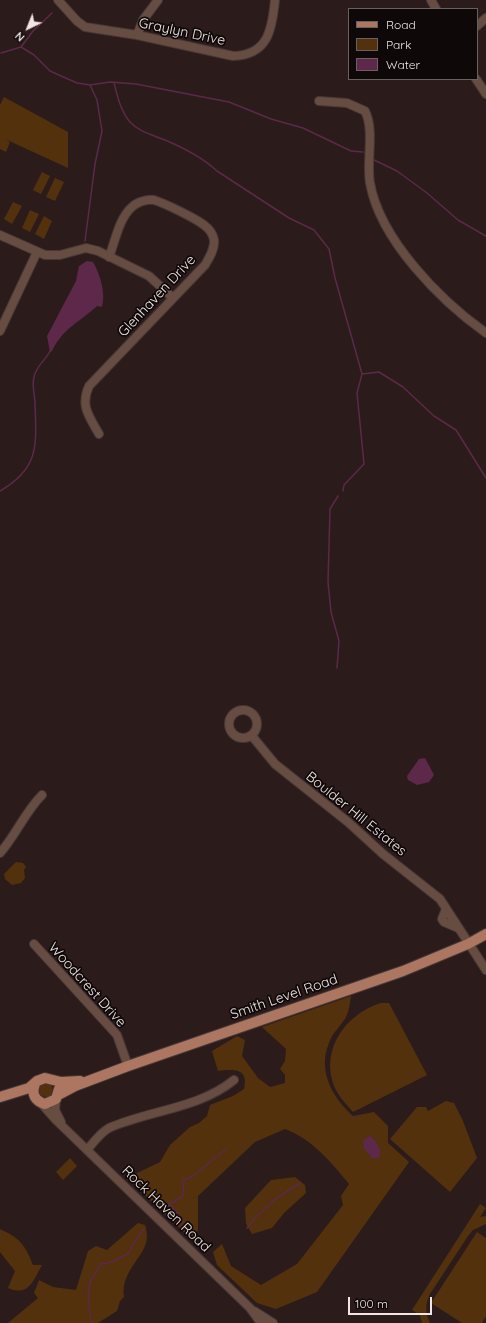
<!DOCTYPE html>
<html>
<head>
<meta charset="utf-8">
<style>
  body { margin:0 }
  #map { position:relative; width:486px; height:1323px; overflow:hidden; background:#2b1c1b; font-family:Quicksand,sans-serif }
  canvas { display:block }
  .legend { position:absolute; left:348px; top:8px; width:130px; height:72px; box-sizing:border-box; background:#0f0808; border:1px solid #696160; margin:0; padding:5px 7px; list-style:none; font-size:12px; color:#f1e6e5 }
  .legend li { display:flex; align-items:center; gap:8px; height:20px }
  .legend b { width:20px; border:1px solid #696160 }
  .north { position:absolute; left:8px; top:8px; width:40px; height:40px; -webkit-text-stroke:3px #0f0808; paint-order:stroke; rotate:223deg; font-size:11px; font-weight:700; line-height:16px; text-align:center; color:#f1e6e5 }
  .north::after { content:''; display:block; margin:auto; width:14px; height:18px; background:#f1e6e5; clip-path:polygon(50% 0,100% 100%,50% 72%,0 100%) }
  .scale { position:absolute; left:348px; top:1297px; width:84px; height:18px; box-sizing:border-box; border:2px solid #f1e6e5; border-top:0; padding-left:5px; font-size:12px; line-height:14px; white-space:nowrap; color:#f1e6e5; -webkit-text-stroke:3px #0f0808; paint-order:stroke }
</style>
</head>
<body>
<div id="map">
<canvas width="486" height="1323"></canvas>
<ul class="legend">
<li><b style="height:5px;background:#ac7660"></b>Road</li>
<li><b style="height:11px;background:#53310d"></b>Park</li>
<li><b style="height:11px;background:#5d284a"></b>Water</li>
</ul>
<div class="north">N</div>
<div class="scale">100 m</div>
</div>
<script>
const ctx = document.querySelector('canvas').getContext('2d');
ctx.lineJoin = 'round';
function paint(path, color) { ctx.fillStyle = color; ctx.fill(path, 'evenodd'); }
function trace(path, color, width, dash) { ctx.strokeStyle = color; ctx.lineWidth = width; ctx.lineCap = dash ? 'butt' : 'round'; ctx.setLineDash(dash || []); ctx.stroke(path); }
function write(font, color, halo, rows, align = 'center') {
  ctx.font = font + ' Quicksand,sans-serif'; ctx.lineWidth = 3.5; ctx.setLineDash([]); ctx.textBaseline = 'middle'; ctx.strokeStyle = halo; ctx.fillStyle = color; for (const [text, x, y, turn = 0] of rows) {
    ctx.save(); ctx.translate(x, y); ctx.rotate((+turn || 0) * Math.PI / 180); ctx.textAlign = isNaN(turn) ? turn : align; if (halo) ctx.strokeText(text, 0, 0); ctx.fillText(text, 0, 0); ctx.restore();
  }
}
paint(new Path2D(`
  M4,97L68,132V168L5,139L10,142L6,152L0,149V105Z
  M42,172L50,176L41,194L33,190Z
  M55,178L64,182L55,201L46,197Z
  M13,202L22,206L12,224L4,219Z
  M30,210L39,214L30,232L22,228Z
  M44,216L52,221L44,239L35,234Z
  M16,862L23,863L26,867L24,870L25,878L21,883L12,885L5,879L4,874Z
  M351,996C350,1003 349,1011 346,1017C341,1026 332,1033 329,1043C317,1071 333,1098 353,1116L374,1112L388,1126V1143L409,1162L317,1292L276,1309L257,1303L217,1265L213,1252L222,1244L231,1266L261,1285L297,1264L343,1205L341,1196L349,1184C331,1162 312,1139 285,1129L255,1142L198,1196V1230L194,1236L189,1237L127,1178L160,1162L170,1145L190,1127L199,1123L207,1116L210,1105L233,1096L244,1089C249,1068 234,1069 218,1071L212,1051L237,1036L245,1040L242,1056L258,1078L270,1087L285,1083V1075L280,1069L285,1061L286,1049L262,1027Z
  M381,1003H389L427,1075L353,1112C347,1105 340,1098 336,1090C318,1052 345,1014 381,1003Z
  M39 1090a7 7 0 1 1 14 0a7 7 0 1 1-14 0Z
  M446,1101L454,1103L463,1121L477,1158L450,1192L390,1139L417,1107H426L428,1111Z
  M70,1158L77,1166L63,1180L56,1172Z
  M295,1177L305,1185L306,1193L284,1213L272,1228L252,1234L246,1224L245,1208L271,1180Z
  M480,1204L486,1208L480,1217L486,1216V1224L473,1230L468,1236L430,1294C425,1304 425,1313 430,1323H422L419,1312L418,1314L412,1310Z
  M138,1223L145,1225C146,1228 147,1233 147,1237C146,1257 120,1271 124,1297L120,1301L117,1311L98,1323H8L38,1298L34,1293L39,1280L53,1287L76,1290L88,1251L96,1246L107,1250Z
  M0,1229C19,1238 25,1244 33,1265H42C33,1281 29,1297 8,1288L15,1271L0,1252Z
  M477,1232L486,1238V1316L482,1323H462L431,1303Z`), '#53310d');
paint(new Path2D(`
  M87,261L93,262C100,274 106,293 102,307L97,306C80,322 63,328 52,351L50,352L47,336L76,281L79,266Z
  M425,758L434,775L429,782L417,785L408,780L407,776L419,759Z
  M371,1136C377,1143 382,1148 379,1158H372L364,1149L363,1140Z`), '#5d284a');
trace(new Path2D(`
  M21,47L34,55L50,71L77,83L90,85L110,82L136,84L229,102L271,119L303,128L351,151L363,152
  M1,53L21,47L33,31L52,13
  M114,83C117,95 121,112 130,122C139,132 153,135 165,140C184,148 202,157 217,171L289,218L314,230L329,249L335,278L362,374L357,393L364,464L344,485L343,491
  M372,159L397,171L427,193L458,220L486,236
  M85,241L95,164L102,131L97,100L90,85
  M362,374L379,372L403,387L434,416L456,430L486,478
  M0,491C41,467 36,444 35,401C34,394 32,384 34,377C36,366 46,360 50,351
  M337,668L339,641L331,612L328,582L330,509L338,496
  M169,1205C179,1210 180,1223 188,1227
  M165,1207L183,1196L184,1180L193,1176L226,1149
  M247,1228L254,1219L274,1200L300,1183
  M91,1323L88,1295L90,1282L101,1264L112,1262L129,1253L133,1244L144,1229`), '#5d284a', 1.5);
const minor = new Path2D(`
  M58,0L77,21L85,27L137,35L233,56C268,55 272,30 275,0
  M431,0L436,9
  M477,26L486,18
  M137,35L143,20L158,0
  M476,79L486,94
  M319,101L347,103L365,111C375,131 366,161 370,183C380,240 441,301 486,333
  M0,235L45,255H60L86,248L98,251L149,276L173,298
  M0,331L37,252
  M99,434C89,416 80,406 89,386L205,265C209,258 215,249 214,240C213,234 208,228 204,225C195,218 164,203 154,200C147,199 137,202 132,207C119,218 115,242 109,257
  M229 724a14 14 0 1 1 28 0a14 14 0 1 1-28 0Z
  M252,736L275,764L348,822L383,854L440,899L486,970
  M0,853C16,835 25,812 42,795
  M446,909L442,919L444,922L458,928
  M34,944L117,1035L128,1066
  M56,1099L55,1110L61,1122
  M41,1103L56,1120L250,1308L261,1323
  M87,1150C93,1143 100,1133 109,1128C150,1110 198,1109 234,1080
  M254,1311L273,1323`);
const major = new Path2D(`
  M35,1084C31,1094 35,1101 45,1104L56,1099L59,1089
  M58,1095L75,1086L128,1066L403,971L468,944L486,934
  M0,1097L29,1088L37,1081L45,1078L61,1082L80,1081`);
trace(minor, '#473837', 10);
trace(major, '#473837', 12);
trace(minor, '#664c41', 8);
trace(major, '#ac7660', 10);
write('14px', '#f1e6e5', '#0f0808', [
  ["Graylyn Drive",182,32,12],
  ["Glenhaven Drive",157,296,-47],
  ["Boulder Hill Estates",356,814,39],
  ["Woodcrest Drive",87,985,48],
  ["Smith Level Road",284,997,-19],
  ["Rock Haven Road",166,1209,44]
]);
</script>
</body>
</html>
